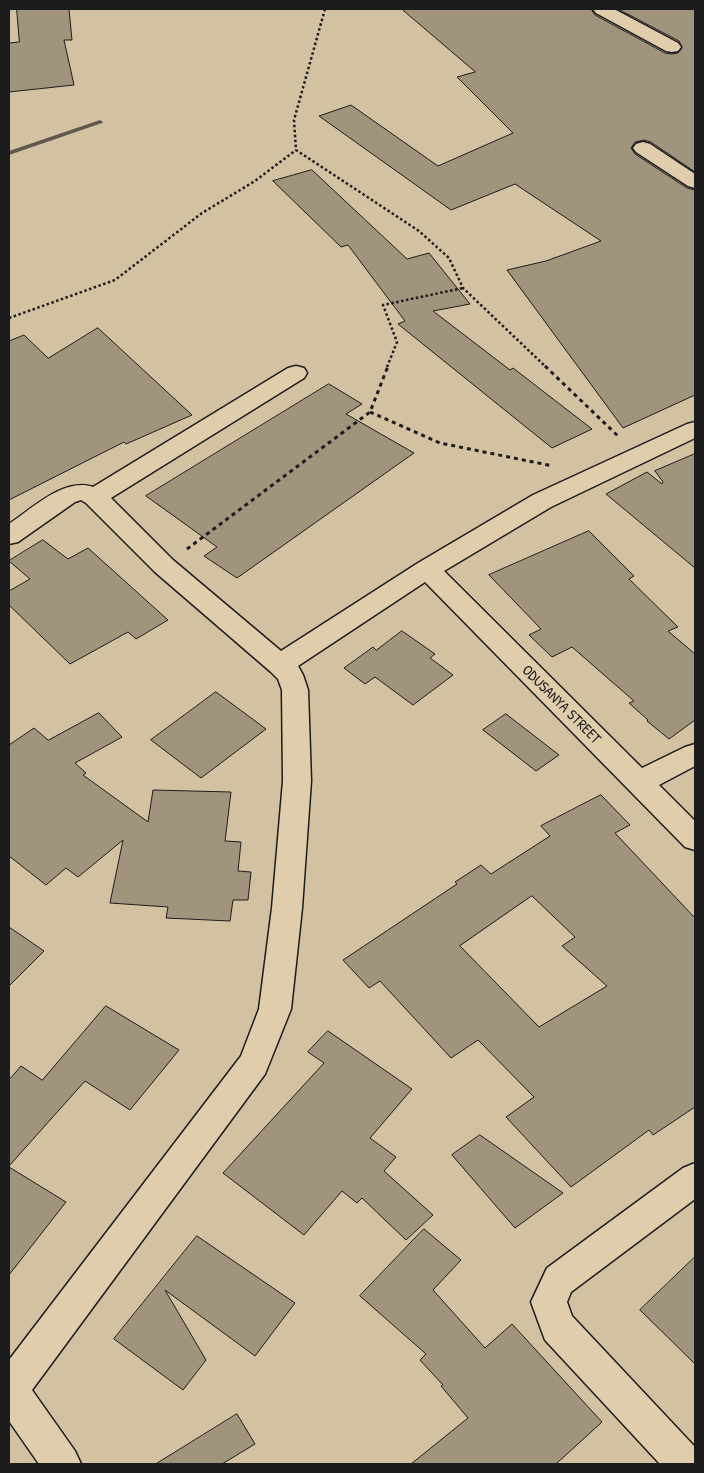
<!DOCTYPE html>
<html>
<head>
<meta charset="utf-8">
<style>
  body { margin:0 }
  #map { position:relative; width:704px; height:1473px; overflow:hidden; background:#d3c2a2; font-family:"Patrick Hand",sans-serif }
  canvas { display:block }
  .frame { position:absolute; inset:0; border:10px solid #1c1c1c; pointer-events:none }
</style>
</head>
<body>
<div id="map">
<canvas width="704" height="1473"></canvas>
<div class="frame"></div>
</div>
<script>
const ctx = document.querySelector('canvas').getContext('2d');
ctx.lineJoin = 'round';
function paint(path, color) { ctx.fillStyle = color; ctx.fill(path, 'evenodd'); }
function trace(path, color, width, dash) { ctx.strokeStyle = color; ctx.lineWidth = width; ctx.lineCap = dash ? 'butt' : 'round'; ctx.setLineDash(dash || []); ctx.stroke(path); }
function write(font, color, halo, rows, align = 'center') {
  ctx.font = font + ' "Patrick Hand",sans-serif'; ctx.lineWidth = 4; ctx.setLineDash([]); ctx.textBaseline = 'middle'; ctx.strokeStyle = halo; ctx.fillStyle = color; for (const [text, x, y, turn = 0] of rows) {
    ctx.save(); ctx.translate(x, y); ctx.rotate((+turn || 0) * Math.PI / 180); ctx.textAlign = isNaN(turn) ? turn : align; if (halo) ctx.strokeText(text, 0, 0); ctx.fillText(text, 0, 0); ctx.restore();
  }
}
paint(new Path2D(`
  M100,120L103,122L102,123L9,155V151Z`), '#60594e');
const building = new Path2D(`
  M17,9H69L72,40H64L74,85L9,92V43L19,42Z
  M402,9H591L595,15L665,53L672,54L678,53L682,48L679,41L618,9H695V172L651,142L644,140L635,142L631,148L635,154L687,188L695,190V395L623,428L507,270L546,261L601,241L515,184L451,210L319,116L351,105L438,166L513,133L457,77L475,72Z
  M312,170L407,259L429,253L470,304L433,311L510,370L513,368L592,429L552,448L398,324L405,321L348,245L341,247L273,181Z
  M98,328L192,415L126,444L124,442L9,500V341L24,335L48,358Z
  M329,384L362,404L346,414L414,453L237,578L204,556L217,547L146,496Z
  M695,454V568L606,494L647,472L662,484L663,482L655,471Z
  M589,531L634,576L629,579L678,627L668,631L695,654V720L669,739L647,721L648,720L629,703L634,701L572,647L552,657L529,635L541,629L489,575Z
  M43,540L68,559L88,548L168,620L136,639L128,632L70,664L9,605V591L30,579L9,561Z
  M402,631L435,654L430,658L453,675L413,705L375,677L365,684L344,668L373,647L376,650Z
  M216,692L266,729L201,778L151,740Z
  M99,713L122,737L75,763L86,773L83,775L148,822L153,790L231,792L225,841L241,842L238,871L251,872L248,900H233L230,921L166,918L168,907L110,903L123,840L78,877L66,868L46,885L9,856V745L34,728L48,740Z
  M506,714L559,755L536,771L483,730Z
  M601,795L630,825L615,833L695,918V1107L653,1135L649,1130L571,1187L506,1117L534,1097L478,1040L451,1058L380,981L369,988L343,960L457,884L455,882L481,865L491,874L550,836L541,826ZM532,896L575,937L562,946L607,986L539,1027L460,946Z
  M9,927L44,951L9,986Z
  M106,1006L179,1050L130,1110L85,1081L9,1166V1080L21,1066L42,1080Z
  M328,1031L412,1089L370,1138L396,1157L384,1171L433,1215L406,1240L362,1198L357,1203L342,1191L304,1235L223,1173L324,1063L308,1052Z
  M480,1135L563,1193L515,1228L452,1155Z
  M9,1167L66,1202L9,1275Z
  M424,1229L461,1260L433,1290L485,1348L512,1324L602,1422L556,1464H411L468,1418L441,1386L443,1385L420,1360L426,1354L360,1296Z
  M197,1236L295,1303L255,1356L165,1290L206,1360L183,1390L114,1339Z
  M695,1257V1364L640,1310Z
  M237,1414L255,1444L222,1464H156Z`);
paint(building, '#a0947d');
trace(building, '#1c1c1c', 1);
const minor = new Path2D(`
  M593,9H614L678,43L681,47L678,51L672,52L666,51L596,13Z
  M643,142L650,144L695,174V188L688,186L636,152L633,148L636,144Z
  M296,366L304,368L307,373L304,378L111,498L173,560L281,651L418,563L533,495L687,424L695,422V438L551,507L444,571L642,768L685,747L695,744V766L659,785L695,821V850L685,847L425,582L298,666L303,675L308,690L311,781L302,908L291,1009L265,1074L32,1390L75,1451L81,1464H39L9,1421V1360L241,1056L259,1009L272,908L283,781L282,690L278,679L271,672L155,572L86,503L81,500L75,502L18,542L9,544V524C32,509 64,477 93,487L288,368Z
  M695,1163V1199L571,1292L567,1302L572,1316L695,1447V1464H660L545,1340L531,1302L547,1268L683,1168Z`);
trace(minor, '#1c1c1c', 3);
trace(new Path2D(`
  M325,9L294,120L296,150L419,231L449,258L463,288L546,367
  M9,318L115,280L202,213L255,181L296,150
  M387,367L397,342L383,305L463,288`), '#1c1c1c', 2.5, [2.5, 2.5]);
trace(new Path2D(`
  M545,366L619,437
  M370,412L440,443L553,466
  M187,549L370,412L388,366`), '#1c1c1c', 3, [4, 4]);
paint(minor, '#dfcdab');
write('15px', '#1c1c1c', '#dfcdab', [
  ["ODUSANYA STREET",561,705,45]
]);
</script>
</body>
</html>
